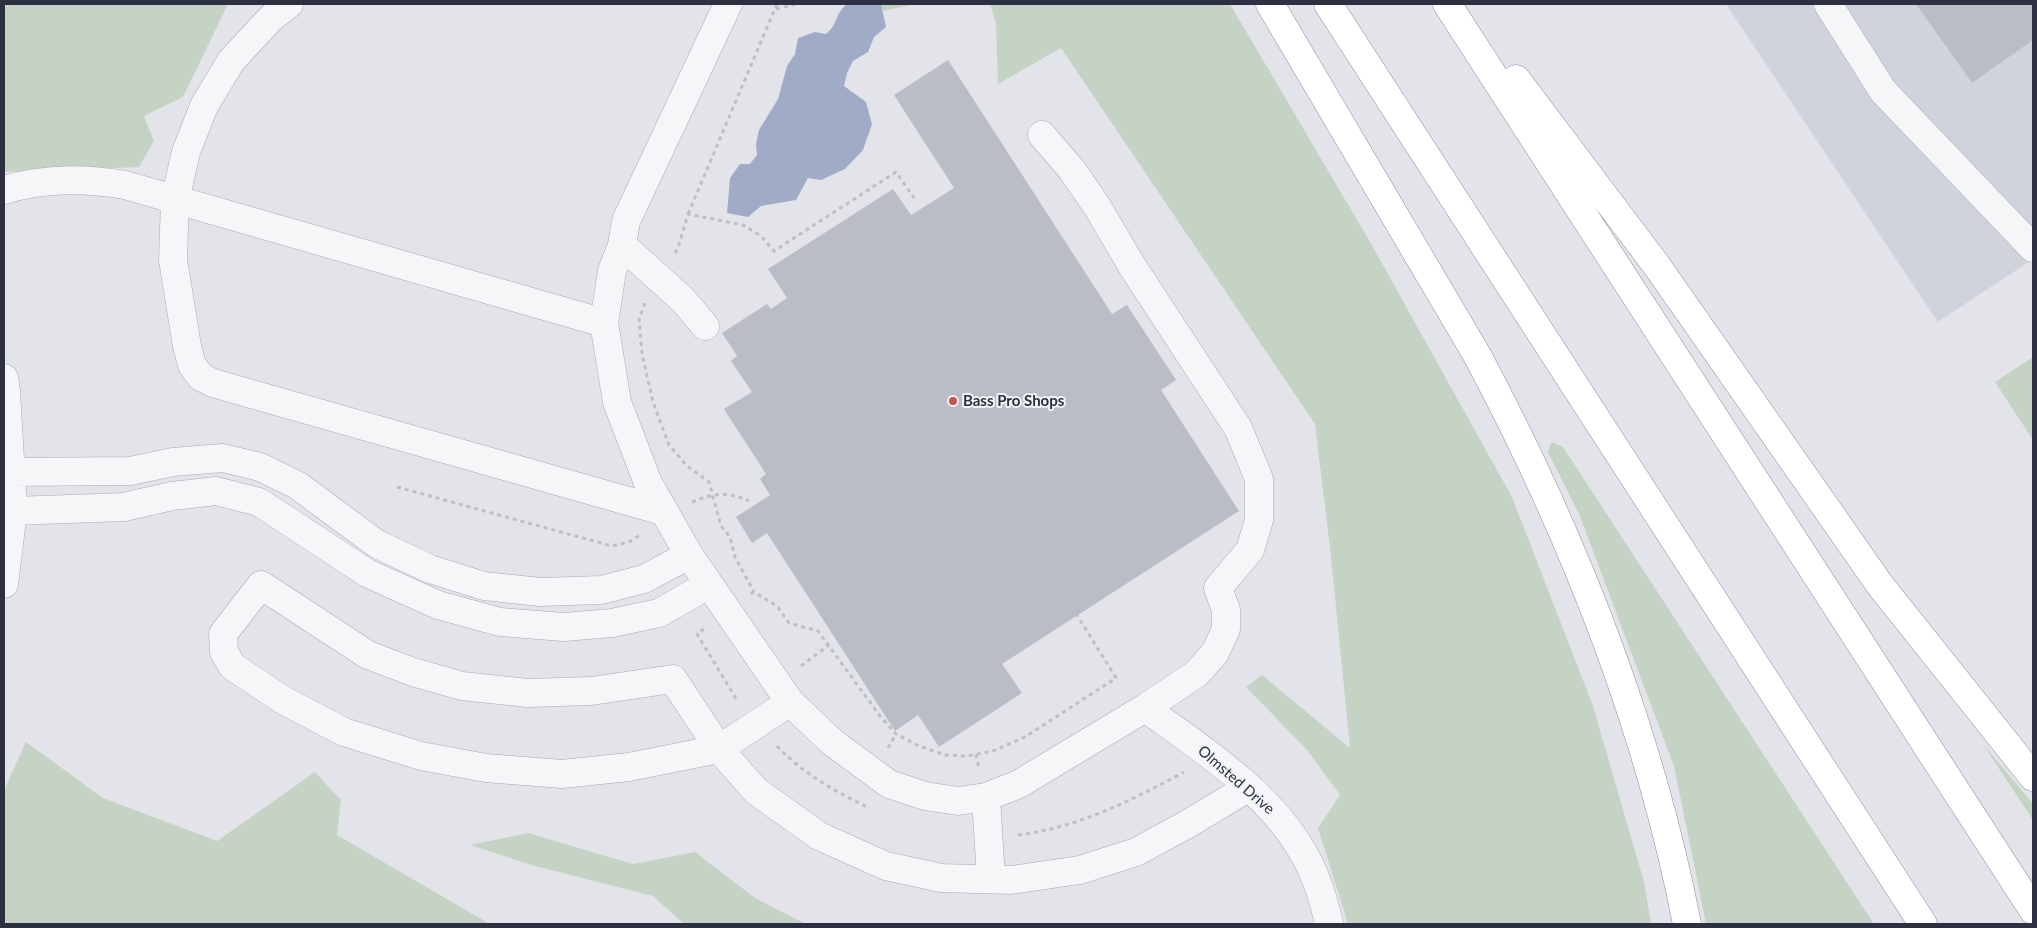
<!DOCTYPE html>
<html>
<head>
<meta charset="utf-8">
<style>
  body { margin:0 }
  #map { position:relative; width:2037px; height:928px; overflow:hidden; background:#e3e4ea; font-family:Lato,sans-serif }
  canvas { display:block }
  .frame { position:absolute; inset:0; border:5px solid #2c3041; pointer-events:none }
</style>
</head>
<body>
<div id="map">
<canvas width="2037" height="928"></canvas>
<div class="frame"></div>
</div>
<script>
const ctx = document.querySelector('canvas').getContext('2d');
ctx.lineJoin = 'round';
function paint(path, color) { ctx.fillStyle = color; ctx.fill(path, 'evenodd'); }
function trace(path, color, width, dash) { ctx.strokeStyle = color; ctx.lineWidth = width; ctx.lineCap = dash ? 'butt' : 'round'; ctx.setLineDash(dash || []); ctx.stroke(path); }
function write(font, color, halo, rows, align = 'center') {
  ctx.font = font + ' Lato,sans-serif'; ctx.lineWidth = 4; ctx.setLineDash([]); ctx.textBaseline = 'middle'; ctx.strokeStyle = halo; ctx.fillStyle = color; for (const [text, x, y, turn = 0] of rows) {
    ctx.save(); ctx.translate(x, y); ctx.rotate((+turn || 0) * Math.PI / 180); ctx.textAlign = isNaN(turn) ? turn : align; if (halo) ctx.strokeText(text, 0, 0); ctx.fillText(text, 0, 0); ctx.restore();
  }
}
paint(new Path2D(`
  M1726,4H2033V259L1938,322Z`), '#d1d3dc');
paint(new Path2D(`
  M4,4H228L183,97L144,116L154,141L139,167L4,172Z
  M881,4H916L883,11Z
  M990,4H1230L1373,247L1512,497L1593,706L1644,882L1651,924H1348L1318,828L1340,795L1308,751L1246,687L1262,675L1350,748L1331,556L1315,424L1061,48L998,84L996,23Z
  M2033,357V440L1995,382Z
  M1551,442L1563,447L1874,924H1706L1674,766L1579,514L1548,452Z
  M26,742L103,798L217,841L315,772L341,800L337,835L488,923L495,924H4V790Z
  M1982,743L2033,804V820Z
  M528,833L633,864L695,852L755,898L806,924H684L653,896L535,866L470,845Z`), '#c5d3c4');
paint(new Path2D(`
  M847,4H881L886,27L874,37L868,52L853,61L847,73L844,86L866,102L872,124L863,150L845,169L821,180L808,178L796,200L761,206L748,217L727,213L730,178L740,164H750L757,155L756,144L759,130L778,99L787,66L795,54L798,38L815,32L826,34C839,23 834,15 847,4Z`), '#a0acc7');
paint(new Path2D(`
  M1916,4H2033V40L1972,83Z
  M948,60L1112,314L1127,305L1176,380L1161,390L1239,511L1002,664L1022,693L939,747L918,715L895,731L767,533L752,543L736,517L770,495L760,479L766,474L724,409L752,392L731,361L737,356L722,333L767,304L771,309L787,298L768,269L893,189L911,215L954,188L894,95Z`), '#babdc6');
const minor = new Path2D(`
  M289,4L271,18L231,61L204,106L186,152L175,200L173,260L187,346L192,365L201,377L213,383L663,511
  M1828,4L1883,91L2033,248
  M4,190C45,178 83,178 125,185L604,323L617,402L622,415L648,483L689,555L790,702L832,742L889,784L925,796L958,801L986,797L1019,784L1145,708L1196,674L1215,653L1226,629V610L1218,588L1250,550L1259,520V479L1238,428L1132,266L1098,208L1072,170L1042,135
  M622,245L683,300L705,326
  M604,323L612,271L622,245L626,221L728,4
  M4,378L6,391L13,511L4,584
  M11,472L130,471L173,462L223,458L260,467L297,485L377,544L430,569L484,586L540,592L601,590L644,579L689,555
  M13,511L124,507L172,496L216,491L259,502L367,573L438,605L500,622L564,627L612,623L659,613L708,585
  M790,702L719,749L629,767L562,774L486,768L421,756L344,732L283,700L232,666L224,652L223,634L261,585L368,655L413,672L462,686L528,693L591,691L673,679L719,749L756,791L819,836L886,866L941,878L1011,880L1080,870L1136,852L1186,825L1249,787
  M1145,708C1203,750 1270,792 1305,856C1317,877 1324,901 1329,924
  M986,797L991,879`);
const highway = new Path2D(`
  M1270,4L1477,355C1573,535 1648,724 1687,924
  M1328,4L1923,924
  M1447,4L2033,910
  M1516,79L1657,266L1880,585L2033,777`);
trace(minor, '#a8aab4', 29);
trace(highway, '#8b8f9f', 29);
trace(new Path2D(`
  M776,9L797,4
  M688,214L777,4
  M675,253L678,248L688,214L743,225L761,236L774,251L896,172L914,198
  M645,303L639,319L642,354L653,402L669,445L686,465L709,482L721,526L730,537L735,557L754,592
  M397,487L612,546L629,542L640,535
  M692,502C715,493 726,491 749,501
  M751,594L754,592L777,606L789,623L818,631L880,716L896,734L917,745L945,755L967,756L993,751L1025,737L1116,678L1072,607L1218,513
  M704,629L697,634L738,702
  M801,666L829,645
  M777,746C802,773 836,792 869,808
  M888,748L896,734
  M976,754L979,768
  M1018,835C1080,827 1130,801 1184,772`), '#bdbfc5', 3, [4, 4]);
trace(minor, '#f5f6f8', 28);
trace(highway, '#fff', 28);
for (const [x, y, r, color] of [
  [953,401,5,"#c55451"]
]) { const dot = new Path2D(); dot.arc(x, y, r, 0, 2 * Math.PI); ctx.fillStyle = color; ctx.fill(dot); trace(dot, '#f2f3f7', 2); }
write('bold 15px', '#2c3041', '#f2f3f7', [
  ["Bass Pro Shops",963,401]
], 'left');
write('15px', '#2c3041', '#f2f3f7', [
  ["Olmsted Drive",1236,780,41]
]);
</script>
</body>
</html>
